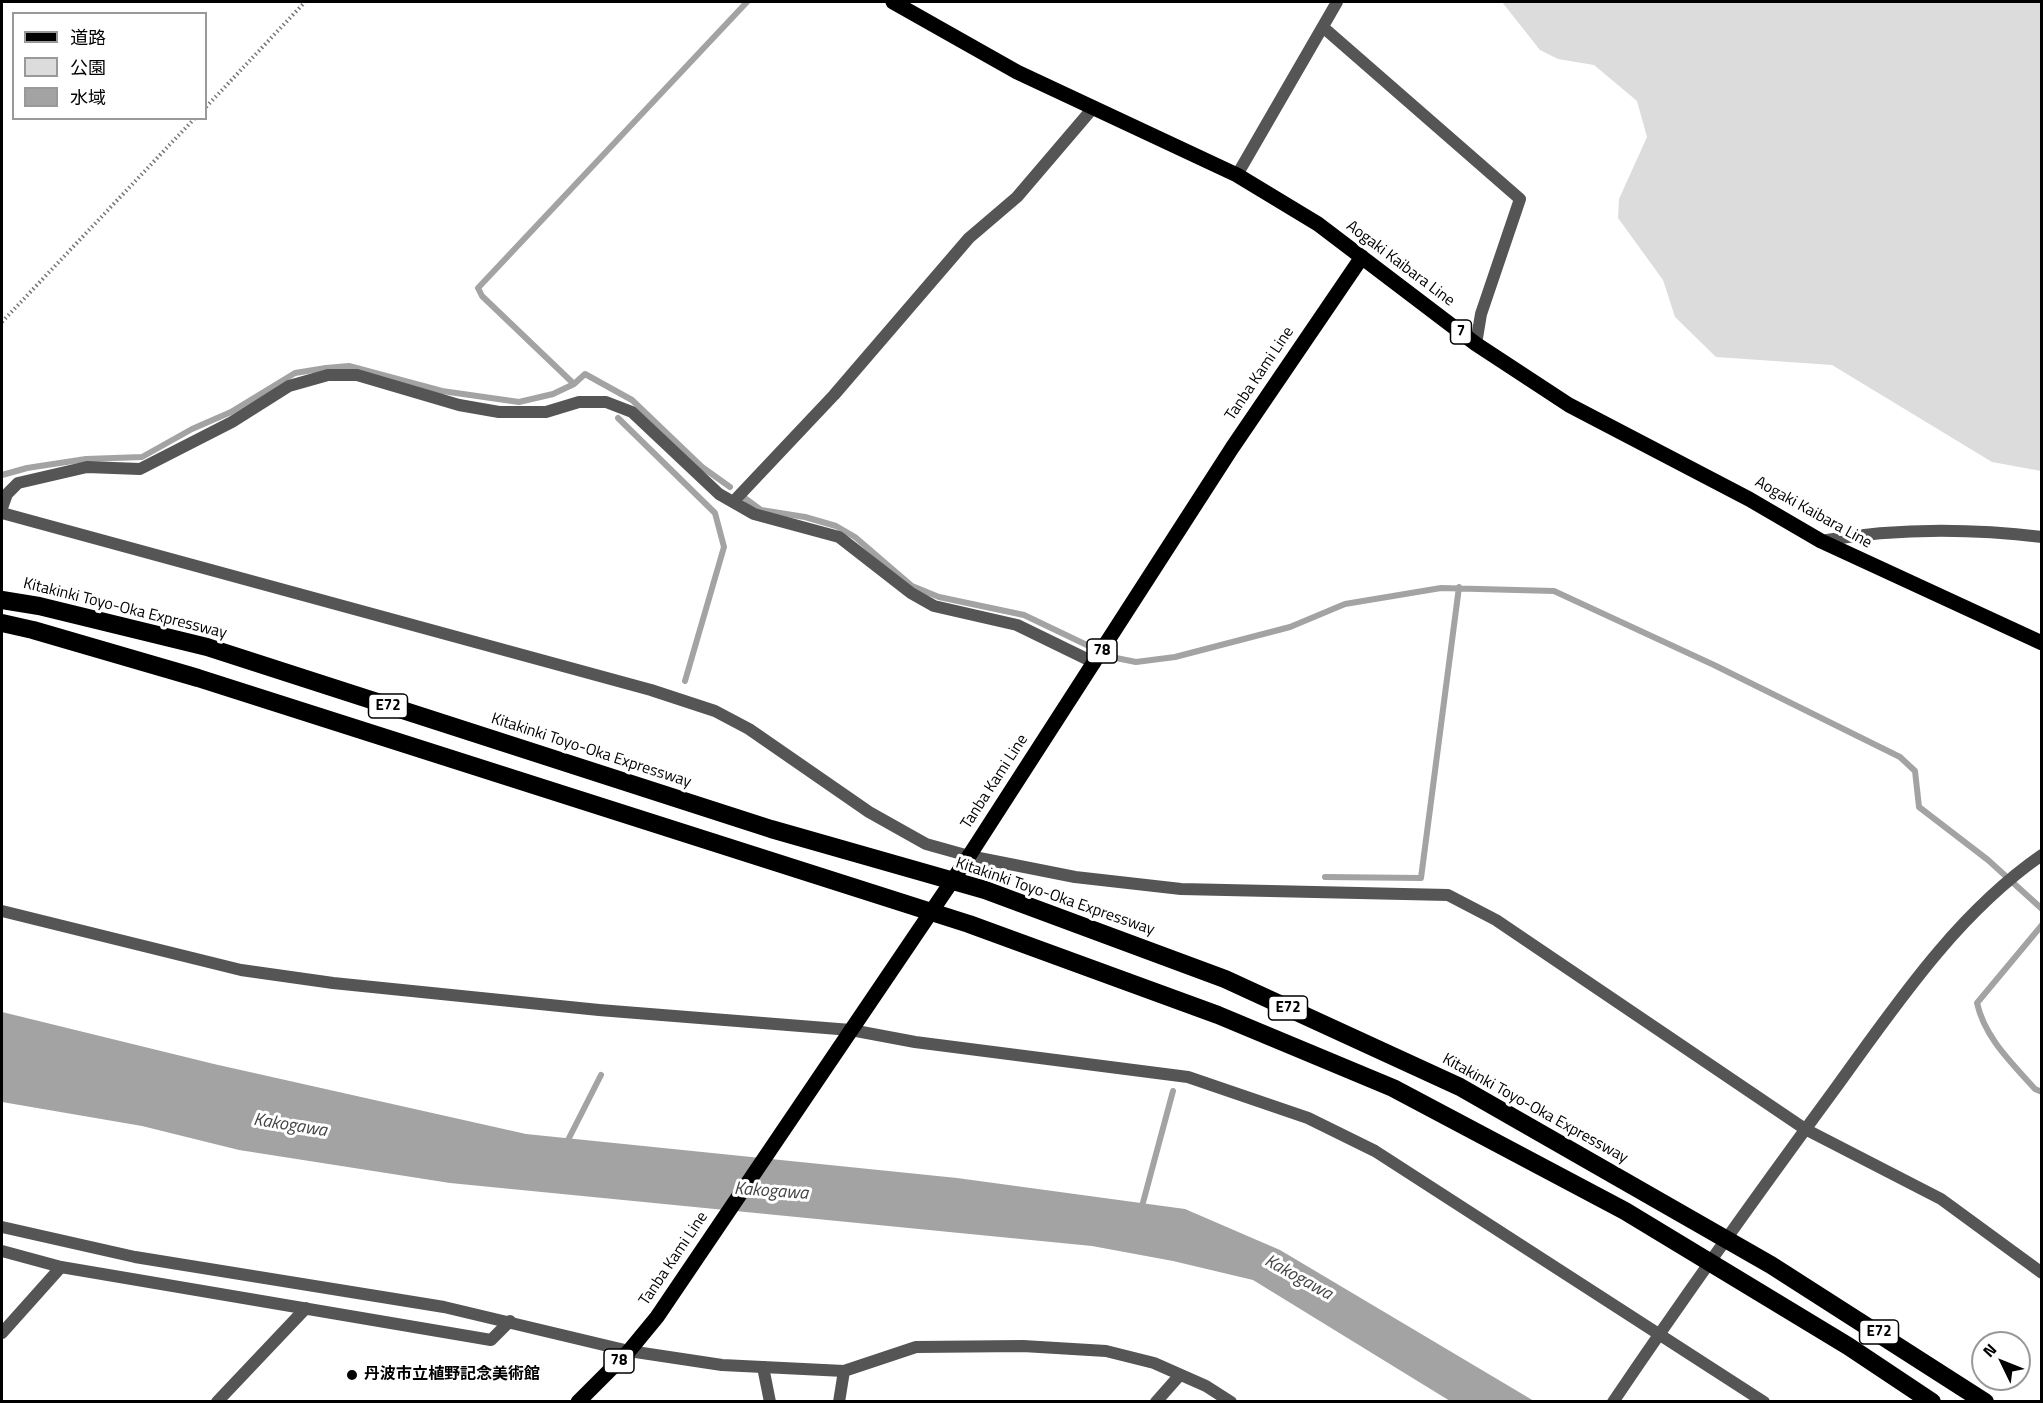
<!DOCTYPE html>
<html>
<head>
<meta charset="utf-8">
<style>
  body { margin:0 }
  #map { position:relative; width:2043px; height:1403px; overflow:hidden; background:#fff; font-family:"Titillium Web","Noto Sans JP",sans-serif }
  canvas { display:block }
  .frame { position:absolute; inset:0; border:3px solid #000; pointer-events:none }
  .legend { position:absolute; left:12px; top:12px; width:195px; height:108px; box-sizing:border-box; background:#fff; border:2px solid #999; margin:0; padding:8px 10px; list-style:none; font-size:18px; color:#000 }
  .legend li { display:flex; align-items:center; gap:12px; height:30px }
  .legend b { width:30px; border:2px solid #999 }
  .north { position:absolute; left:1971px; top:1331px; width:60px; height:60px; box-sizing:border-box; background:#fff; border:2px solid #999; border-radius:50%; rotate:313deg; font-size:16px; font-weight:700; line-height:24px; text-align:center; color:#000 }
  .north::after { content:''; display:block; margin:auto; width:21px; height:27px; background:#000; clip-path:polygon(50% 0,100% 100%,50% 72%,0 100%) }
</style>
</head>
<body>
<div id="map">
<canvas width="2043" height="1403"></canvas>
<div class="frame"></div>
<ul class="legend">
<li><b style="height:8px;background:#000"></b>道路</li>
<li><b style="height:16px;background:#dcdcdc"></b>公園</li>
<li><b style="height:16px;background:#a3a3a3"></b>水域</li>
</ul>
<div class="north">N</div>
</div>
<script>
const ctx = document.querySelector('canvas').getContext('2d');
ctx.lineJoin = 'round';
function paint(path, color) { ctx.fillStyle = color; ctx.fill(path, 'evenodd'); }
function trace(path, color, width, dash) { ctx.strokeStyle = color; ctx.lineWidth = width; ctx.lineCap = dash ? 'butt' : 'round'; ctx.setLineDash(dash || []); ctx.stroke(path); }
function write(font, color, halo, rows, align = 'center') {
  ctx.font = font + ' "Titillium Web","Noto Sans JP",sans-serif'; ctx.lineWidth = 6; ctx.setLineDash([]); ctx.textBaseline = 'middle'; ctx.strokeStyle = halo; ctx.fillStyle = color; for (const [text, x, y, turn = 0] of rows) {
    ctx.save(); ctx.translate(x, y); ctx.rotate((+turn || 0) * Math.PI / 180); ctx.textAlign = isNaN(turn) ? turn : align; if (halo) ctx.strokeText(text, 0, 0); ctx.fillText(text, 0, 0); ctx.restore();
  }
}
paint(new Path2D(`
  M1502,2H2041V471L1992,462L1832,365L1716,357L1675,317L1663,280L1618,218L1619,199L1647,137L1637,101L1594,65L1558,59L1540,50Z`), '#dcdcdc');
paint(new Path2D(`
  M2,1012L214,1064L526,1134L957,1178L1185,1209L1280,1250L1534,1401H1450L1253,1280L1173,1261L1092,1246L450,1183L239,1150L142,1126L2,1102Z`), '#a3a3a3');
trace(new Path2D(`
  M574,384L482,296L478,288L747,2
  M618,418L715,513L724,547L685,681
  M2,475L27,468L86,459L142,457L192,429L231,412L295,373L326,368L349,366L442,391L519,402L553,394L574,384L585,374L632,400L702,467L730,487
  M746,499L761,510L805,517L836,526L855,537L912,586L939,597L1024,615L1091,647
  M1111,657L1136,662L1175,657L1290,627L1345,604L1441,588L1554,591L1714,665L1900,757L1915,771L1919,807L1988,860L2042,909
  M1325,877L1421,878L1459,587
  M2042,925L1977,1003C1985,1038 2011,1062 2035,1089L2042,1092
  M566,1144L601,1075
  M1141,1210L1173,1091`), '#a3a3a3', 6);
trace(new Path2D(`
  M206,107L305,2
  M2,322L195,118`), '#777', 4, [1.5, 3]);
trace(new Path2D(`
  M1324,28L1520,199L1481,314L1476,344
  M1237,175L1337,2
  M733,502L834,395L969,238L1017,197L1093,108
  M2,508L7,494L18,483L87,467L140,469L232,422L289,386L328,375H357L459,405L499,412H546L579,402H606L632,412L719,494L754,514L839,537L911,593L934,606L1017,625L1095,663
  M1821,541C1894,528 1968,528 2042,537
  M969,856L1075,877L1181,889L1448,895L1496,920L1805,1129L1941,1199L2042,1273
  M2,911L241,970L333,983L599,1010L851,1030L915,1042L1188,1077L1308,1118L1375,1151L1764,1402
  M2,1251L61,1267L491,1340L510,1321
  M2,1333L61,1267
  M763,1367L770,1402
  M217,1402L306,1308
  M839,1402L844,1371L916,1347L1023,1346L1106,1351L1154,1363L1206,1386L1231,1402
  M1156,1402L1179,1376
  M1613,1402C1684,1297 1757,1195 1832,1093C1893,1009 1955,915 2042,855`), '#555', 12);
trace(new Path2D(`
  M2,513L651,690L715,711L749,729L869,812L926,844L969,856
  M2,1227L135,1257L444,1307L629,1351L722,1365L844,1371`), '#555', 12);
trace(new Path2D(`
  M893,2L1017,72L1237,175L1318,224L1476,344L1569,405L1749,499L1821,541L2042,643
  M578,1402L629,1351L657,1317L969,856L1232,448L1362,257`), '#000', 15);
trace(new Path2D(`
  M2,600L39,606L207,647L771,829L985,890L1225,979L1460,1087L1771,1265L1985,1402
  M2,623L33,630L198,678L969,924L1218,1015L1393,1088L1625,1211L1848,1346L1932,1402`), '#000', 18);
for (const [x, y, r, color] of [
  [352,1375,6,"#000"]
]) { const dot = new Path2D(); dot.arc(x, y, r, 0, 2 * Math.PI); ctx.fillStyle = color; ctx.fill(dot); trace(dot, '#fff', 2); }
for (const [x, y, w] of [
  [1461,332,21],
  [1102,651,30],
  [388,706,39],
  [1288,1008,39],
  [1879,1332,39],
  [619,1361,30]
]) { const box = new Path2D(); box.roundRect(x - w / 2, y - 12, w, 24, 4.5); ctx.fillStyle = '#fff'; ctx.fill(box); trace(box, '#000', 1.5); }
write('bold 15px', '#000', null, [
  ["7",1461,332],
  ["78",1102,651],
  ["E72",388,706],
  ["E72",1288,1008],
  ["E72",1879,1332],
  ["78",619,1361]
]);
write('16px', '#000', '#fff', [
  ["Aogaki Kaibara Line",1400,264,37],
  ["Tanba Kami Line",1260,374,-56],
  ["Aogaki Kaibara Line",1813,513,29],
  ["Kitakinki Toyo-Oka Expressway",125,609,14],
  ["Kitakinki Toyo-Oka Expressway",591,751,18],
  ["Tanba Kami Line",995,782,-57],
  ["Kitakinki Toyo-Oka Expressway",1055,897,19],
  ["Kitakinki Toyo-Oka Expressway",1535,1109,29],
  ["Tanba Kami Line",674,1259,-56]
]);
write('bold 16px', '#000', '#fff', [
  ["丹波市立植野記念美術館",364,1375]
], 'left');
write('italic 18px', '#444', '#fff', [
  ["Kakogawa",290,1126,9],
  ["Kakogawa",771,1192,4],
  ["Kakogawa",1298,1278,29]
]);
</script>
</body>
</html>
